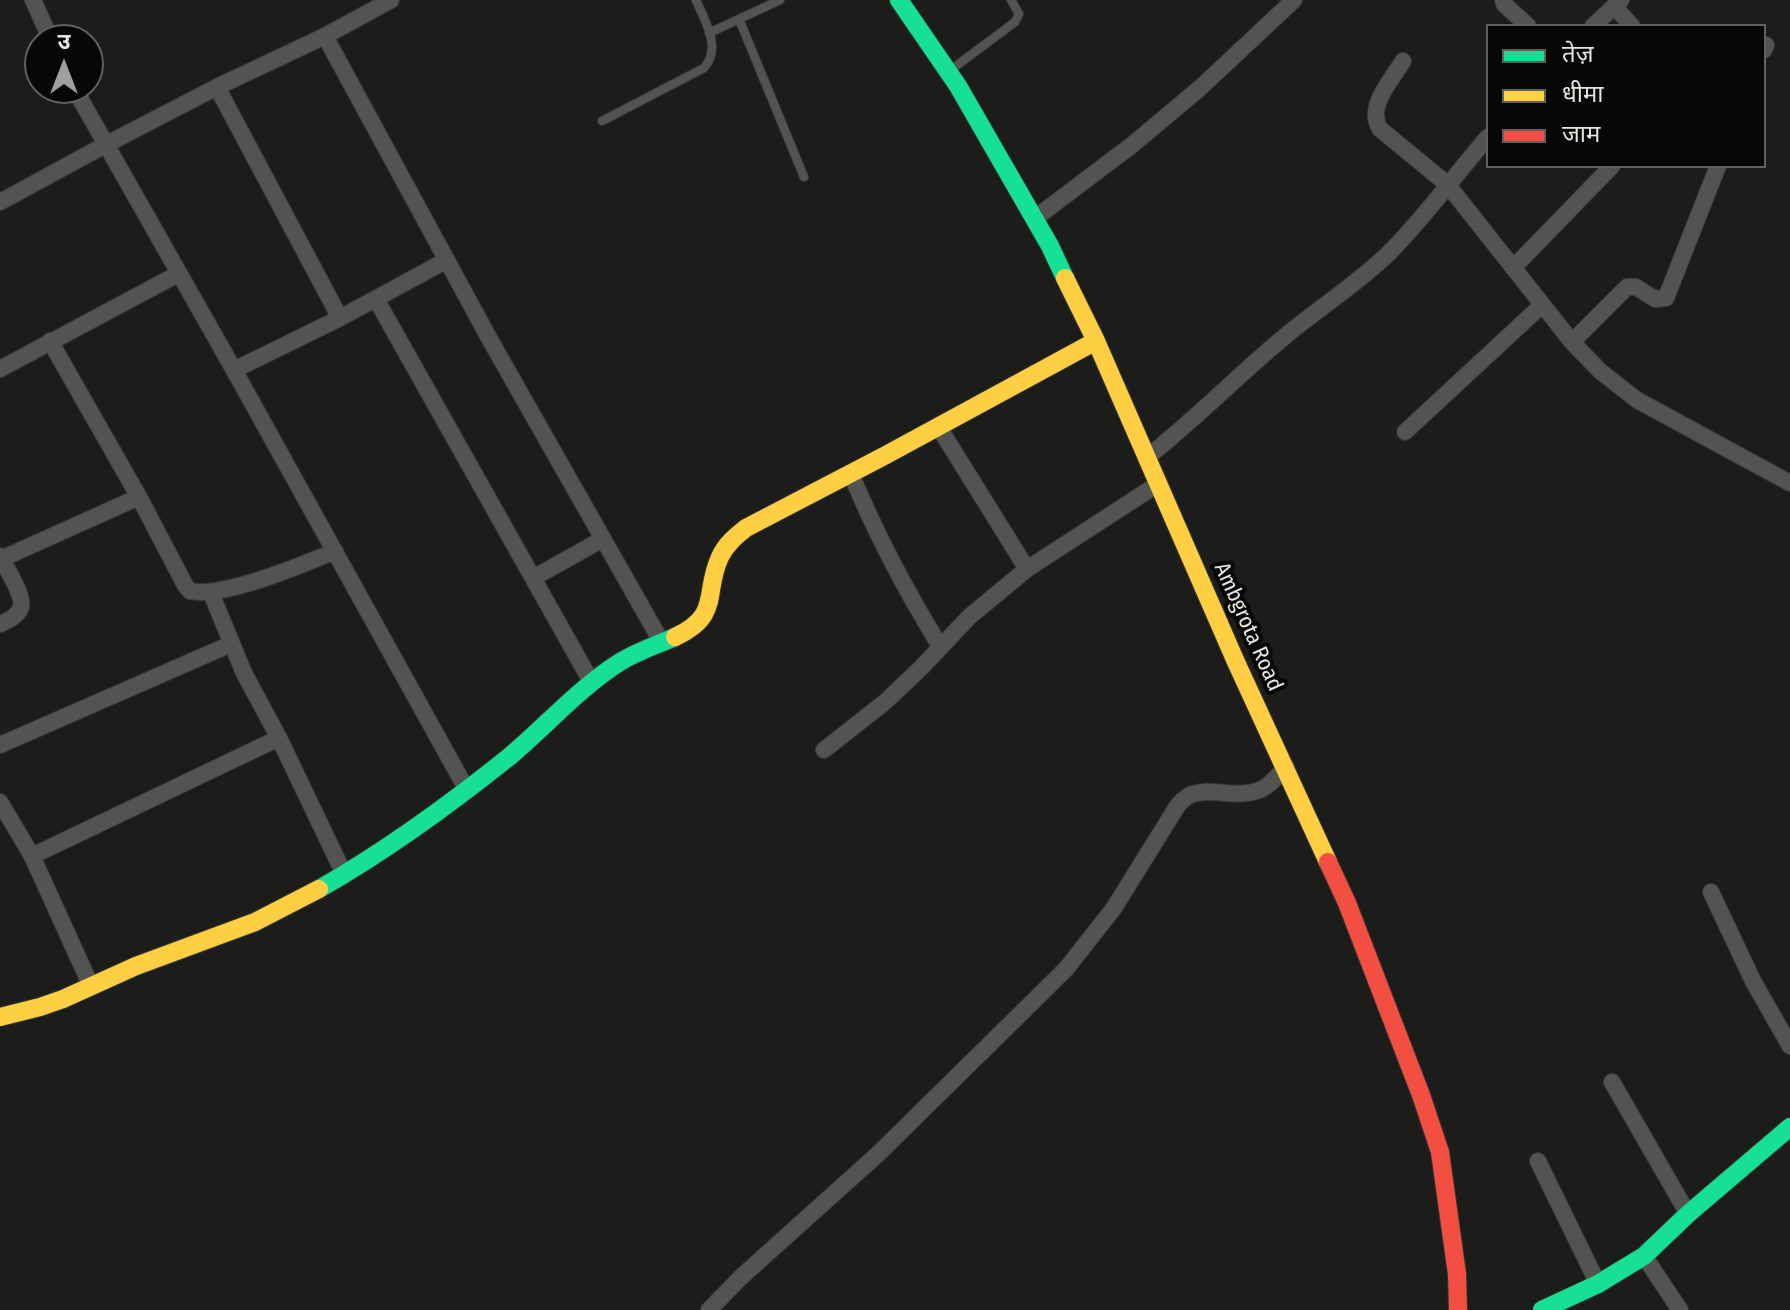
<!DOCTYPE html>
<html>
<head>
<meta charset="utf-8">
<style>
  body { margin:0 }
  #map { position:relative; width:1790px; height:1310px; overflow:hidden; background:#1c1c1a; font-family:"Fira Sans Condensed","Noto Sans Devanagari",sans-serif }
  canvas { display:block }
  .legend { position:absolute; left:1486px; top:24px; width:280px; height:144px; box-sizing:border-box; background:#070706; border:2px solid #60605e; margin:0; padding:10px 14px; list-style:none; font-size:24px; color:#e6e6e3 }
  .legend li { display:flex; align-items:center; gap:16px; height:40px }
  .legend b { width:40px; border:2px solid #60605e }
  .north { position:absolute; left:24px; top:24px; width:80px; height:80px; box-sizing:border-box; background:#070706; border:2px solid #60605e; border-radius:50%; rotate:0deg; font-size:22px; font-weight:700; line-height:32px; text-align:center; color:#e6e6e3 }
  .north::after { content:''; display:block; margin:auto; width:28px; height:36px; background:#9f9f9d; clip-path:polygon(50% 0,100% 100%,50% 72%,0 100%) }
</style>
</head>
<body>
<div id="map">
<canvas width="1790" height="1310"></canvas>
<ul class="legend">
<li><b style="height:10px;background:#16e098"></b>तेज़</li>
<li><b style="height:10px;background:#ffcf43"></b>धीमा</li>
<li><b style="height:10px;background:#f24e42"></b>जाम</li>
</ul>
<div class="north">उ</div>
</div>
<script>
const ctx = document.querySelector('canvas').getContext('2d');
ctx.lineJoin = 'round';
function trace(path, color, width, dash) { ctx.strokeStyle = color; ctx.lineWidth = width; ctx.lineCap = dash ? 'butt' : 'round'; ctx.setLineDash(dash || []); ctx.stroke(path); }
function write(font, color, halo, rows, align = 'center') {
  ctx.font = font + ' "Fira Sans Condensed",sans-serif'; ctx.lineWidth = 8; ctx.setLineDash([]); ctx.textBaseline = 'middle'; ctx.strokeStyle = halo; ctx.fillStyle = color; for (const [text, x, y, turn = 0] of rows) {
    ctx.save(); ctx.translate(x, y); ctx.rotate((+turn || 0) * Math.PI / 180); ctx.textAlign = isNaN(turn) ? turn : align; if (halo) ctx.strokeText(text, 0, 0); ctx.fillText(text, 0, 0); ctx.restore();
  }
}
const lane = new Path2D(`
  M739,19L804,177
  M709,33L780,0
  M952,69L1015,22L1019,14L1011,0
  M602,121L704,68C722,48 705,21 696,0`);
const street = new Path2D(`
  M33,0L51,40
  M1503,0L1504,4L1528,26
  M1614,6L1632,26
  M1593,26L1621,0
  M325,36L489,338L661,641
  M1764,50L1766,45
  M1403,61C1391,81 1366,107 1380,129L1447,184L1572,342L1600,371L1637,400L1790,483
  M217,87L340,318
  M74,88L234,370L467,790
  M0,202L105,145L217,87L325,36L391,0
  M1034,219L1132,145L1200,88L1294,0
  M1514,267L1612,166
  M376,299L592,683
  M50,341L139,497L185,585L190,591C224,598 302,565 335,551
  M1572,342L1627,287H1636L1655,299L1666,298L1718,166
  M0,369L178,274
  M234,370L340,318L447,260
  M938,426L1027,569
  M1405,432L1542,305
  M1146,458C1196,419 1240,373 1289,333C1322,306 1358,283 1389,253C1425,217 1455,175 1488,137
  M851,474C876,534 906,591 940,646
  M0,556C6,568 24,595 21,607C18,616 8,621 0,624
  M1,559L139,497
  M533,578L603,539
  M211,593L244,673L279,738L344,874
  M0,745L231,644
  M824,750L885,702L921,668L969,617L1027,569L1158,484
  M0,802L32,856L91,986
  M32,856L279,738
  M1711,892L1753,981L1790,1046
  M1612,1082L1688,1214
  M1538,1161L1598,1284
  M1644,1256L1680,1310
  M709,1310L740,1278L878,1154L1066,969L1114,908L1178,805C1182,801 1186,796 1193,794C1213,787 1239,800 1262,789C1272,784 1278,775 1286,767`);
const fast = new Path2D(`
  M899,0L958,86L1050,246L1065,278
  M319,889C386,851 449,805 509,757C546,726 579,688 620,662C638,651 657,645 675,637
  M1542,1310L1598,1284L1644,1256L1688,1214L1790,1127`);
const slow = new Path2D(`
  M1065,278L1096,341L1236,662L1328,862
  M675,637C722,615 703,593 720,557C726,544 736,536 746,528L886,455L1096,341
  M0,1017L40,1007L63,999L136,966L255,922L319,889`);
const jam = new Path2D(`
  M1328,862L1347,903L1421,1095L1440,1152L1457,1274L1458,1310`);
trace(lane, '#373735', 10);
trace(street, '#373735', 18);
trace(fast, '#373735', 20);
trace(slow, '#373735', 20);
trace(jam, '#373735', 20);
trace(lane, '#535351', 8);
trace(street, '#535351', 16);
trace(fast, '#16e098', 18);
trace(slow, '#ffcf43', 18);
trace(jam, '#f24e42', 18);
write('22px', '#e6e6e3', '#070706', [
  ["Ambgrota Road",1248,627,66]
]);
</script>
</body>
</html>
